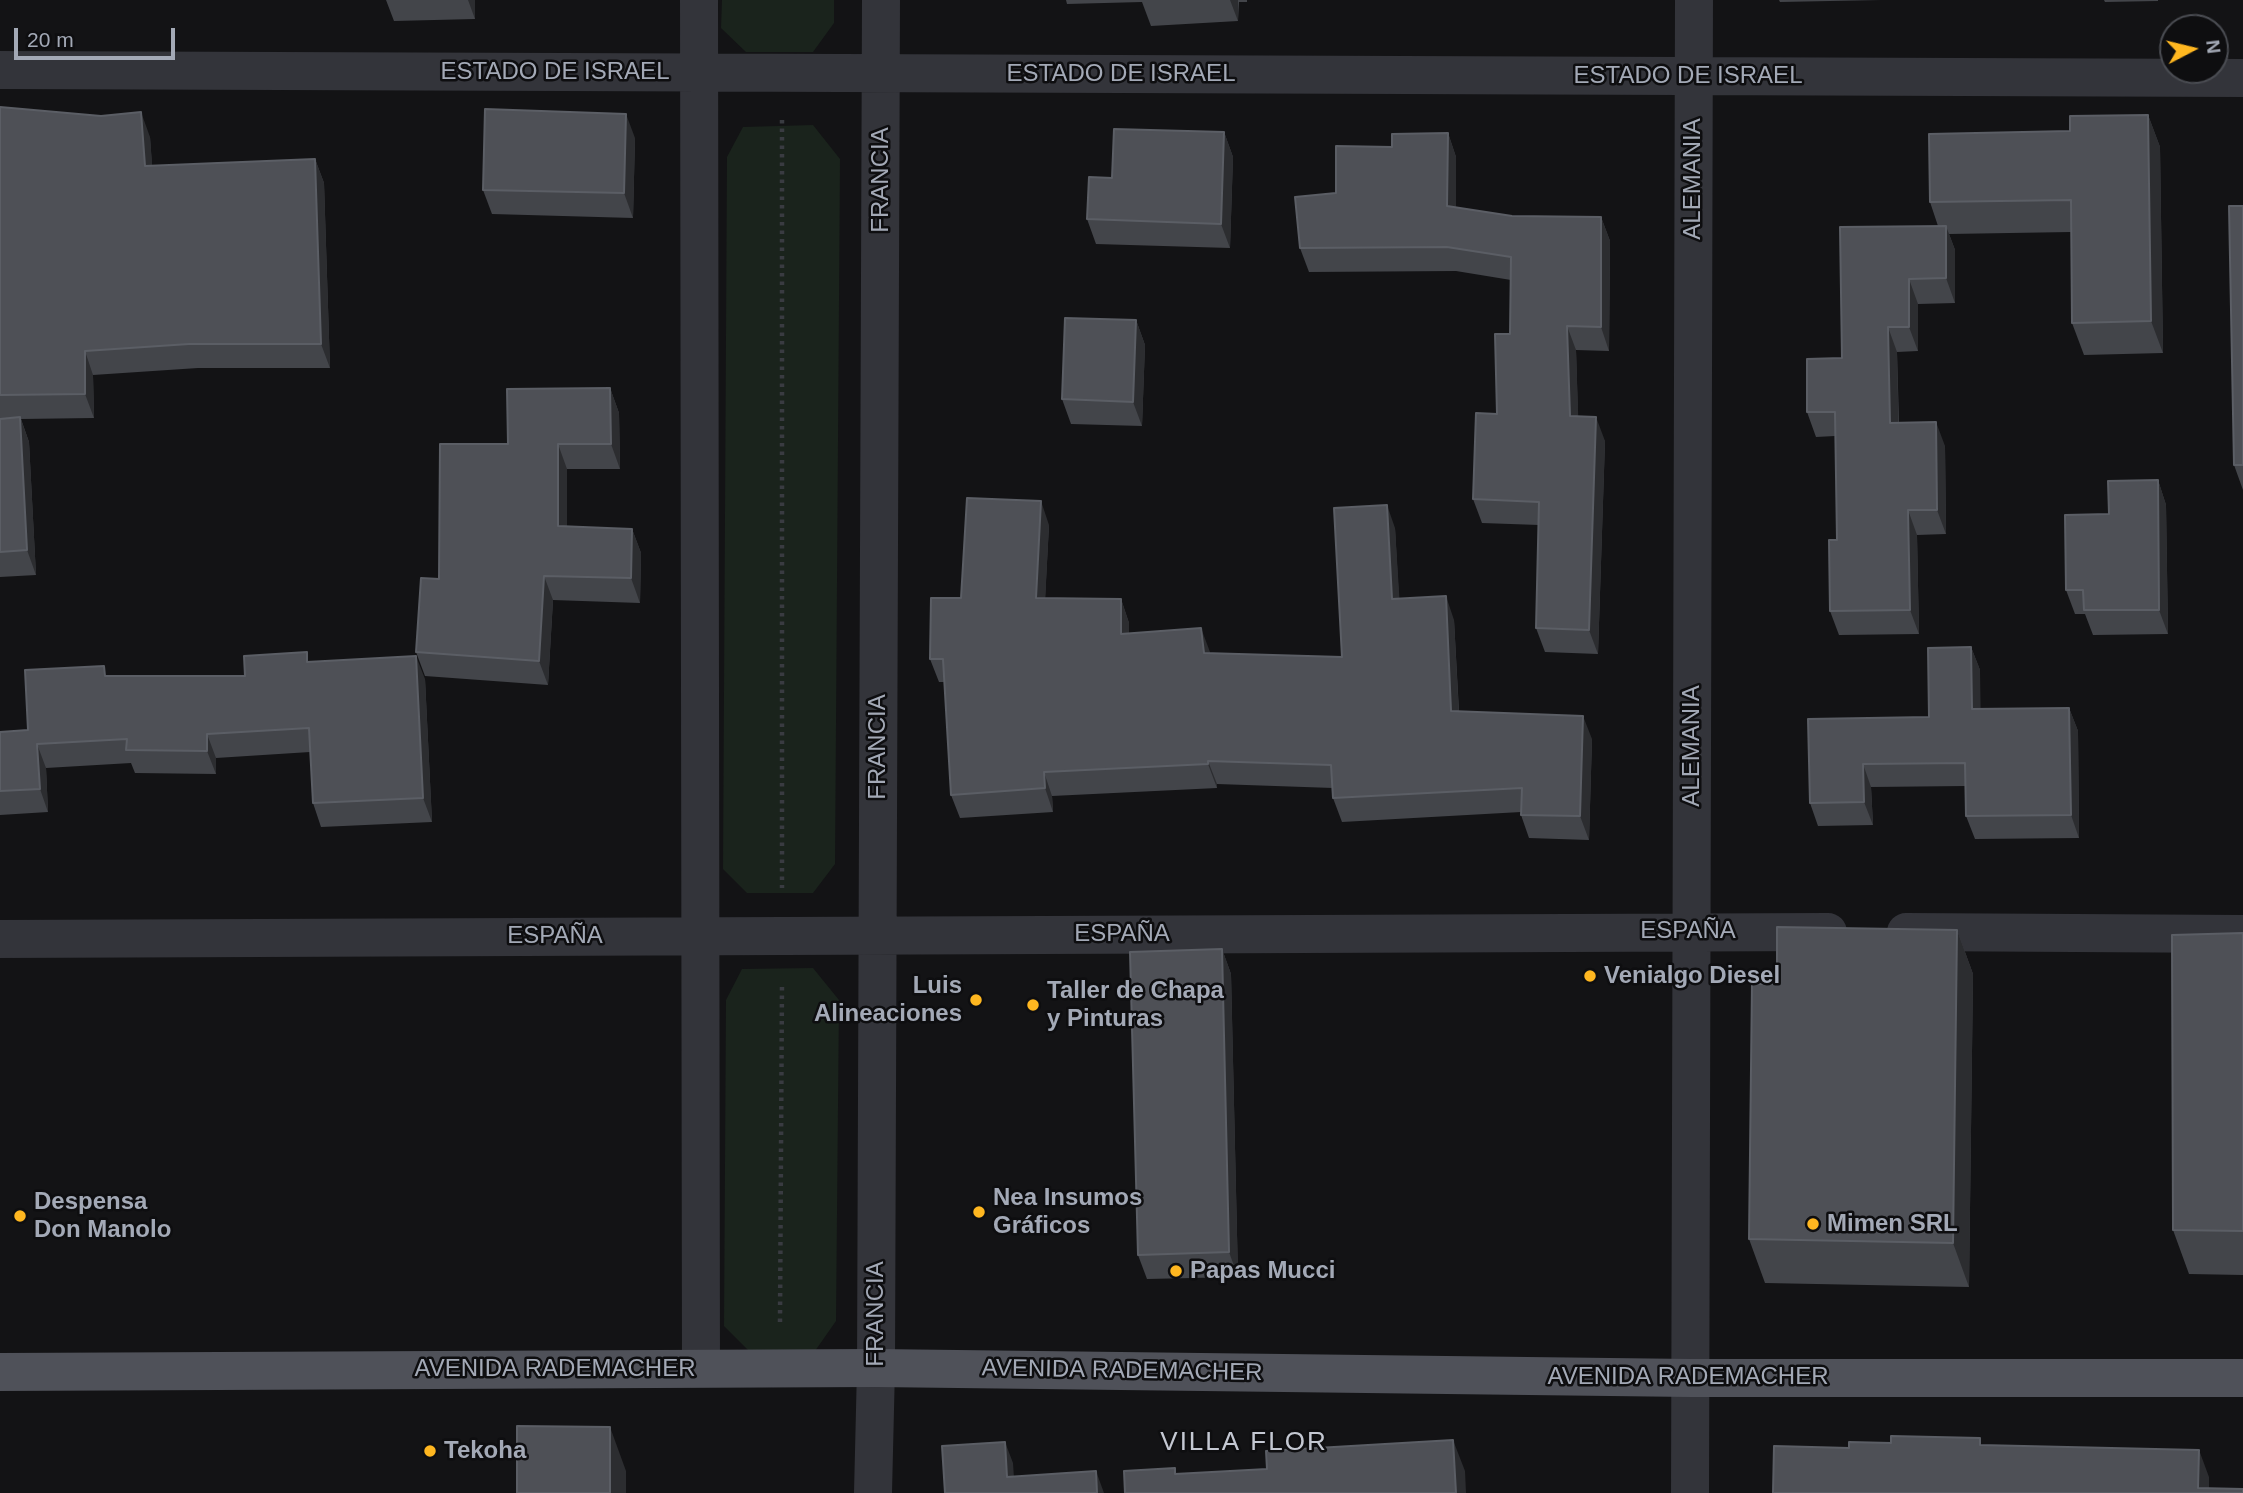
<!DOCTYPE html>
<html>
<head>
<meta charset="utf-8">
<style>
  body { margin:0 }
  #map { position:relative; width:2243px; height:1493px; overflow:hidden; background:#131315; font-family:Arial,sans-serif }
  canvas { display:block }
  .north { position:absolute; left:2159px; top:14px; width:70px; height:70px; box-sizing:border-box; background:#0e0e10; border:2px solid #4a4c52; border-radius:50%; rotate:83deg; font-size:19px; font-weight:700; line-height:28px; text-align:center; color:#a3a9b6 }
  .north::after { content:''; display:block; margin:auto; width:24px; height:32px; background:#ffb720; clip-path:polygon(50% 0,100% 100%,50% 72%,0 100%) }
  .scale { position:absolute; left:14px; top:28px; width:161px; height:32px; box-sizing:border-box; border:4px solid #a3a9b6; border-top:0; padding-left:9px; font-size:21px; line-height:24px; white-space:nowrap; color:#a3a9b6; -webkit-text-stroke:5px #0e0e10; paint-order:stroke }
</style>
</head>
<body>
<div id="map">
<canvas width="2243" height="1493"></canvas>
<div class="north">N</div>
<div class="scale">20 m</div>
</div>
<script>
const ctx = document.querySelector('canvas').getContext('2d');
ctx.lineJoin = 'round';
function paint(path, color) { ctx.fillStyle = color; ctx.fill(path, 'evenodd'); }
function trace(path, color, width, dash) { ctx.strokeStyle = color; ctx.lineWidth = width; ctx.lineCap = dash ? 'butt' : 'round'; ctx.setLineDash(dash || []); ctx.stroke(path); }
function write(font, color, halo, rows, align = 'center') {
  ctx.font = font + ' Arial,sans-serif'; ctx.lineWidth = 5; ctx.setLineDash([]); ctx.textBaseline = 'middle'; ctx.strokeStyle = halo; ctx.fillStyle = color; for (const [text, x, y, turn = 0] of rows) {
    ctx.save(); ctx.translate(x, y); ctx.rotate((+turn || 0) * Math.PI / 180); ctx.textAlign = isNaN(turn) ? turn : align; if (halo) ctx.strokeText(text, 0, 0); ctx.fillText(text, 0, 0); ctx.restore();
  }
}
paint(new Path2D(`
  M722,0H834V23L813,52H746L721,28Z
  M813,125L840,159L835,864L813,893H747L723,869L727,157L743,127Z
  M813,968L839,1000L836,1321L815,1351L748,1350L724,1326L726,1000L742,969Z`), '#1a231c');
trace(new Path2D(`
  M782,120V888
  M780,1322L782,984`), '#393b41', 4.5, [3.5, 5]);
trace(new Path2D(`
  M699,0L701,1368
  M0,70L2243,78
  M1906,932L2243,934
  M0,939L1828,932
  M873,1493L876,1368L881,0
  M1690,1493L1694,0`), '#33343a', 38);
trace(new Path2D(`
  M0,1372L876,1368L1691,1378H2243`), '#4f5159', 38);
paint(new Path2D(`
  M386,0H475V19L394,21Z
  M1066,0H1247V2H1239L1238,21L1151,26L1142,2L1067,4Z
  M1779,0H1881L1780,2Z
  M2104,0H2158V1L2105,2Z
  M0,107L150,137L152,166L315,159L324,183L330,368H198L93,375L94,418L21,419L29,442L36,575L0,577Z
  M2148,115L2160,147L2163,353L2084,355L2072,323L2071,232L1949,234L1955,250V303L1918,304V351L1897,352L1899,422L1945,446L1946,534L1917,535L1919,634L1839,635L1830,611L1837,540L1835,436L1816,437L1807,412L1842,358L1938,226L1930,202L2070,131Z
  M1224,132L1233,157L1230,248L1096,244L1087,219L1112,178Z
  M1448,133L1456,157V207L1512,216L1601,217L1610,241L1609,351L1576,350L1578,416L1605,441L1598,654L1545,652L1536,628L1539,525L1482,523L1473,499L1497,414L1510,334L1511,280L1456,271L1309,272L1300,248L1336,193L1392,147Z
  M635,138L633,218L492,214L483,190Z
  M2243,206V490L2234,465Z
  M1136,320L1145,345L1142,426L1071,424L1062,399Z
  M610,388L619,413L620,469H567V527L632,529L641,553L640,603L553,600L548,685L425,676L416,652L439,579L508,444Z
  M2158,480L2166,505L2168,634L2093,635L2085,614H2075L2066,590L2109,514Z
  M1049,525L1045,599H1121L1129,623V633L1210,653L1342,657L1395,528L1399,599L1454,620L1459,711L1592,739L1589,840L1529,838L1521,815V812L1342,822L1333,798V788L1217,784V788L1052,796L1053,812L960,818L951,795L945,682H939L930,659L961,598Z
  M1971,647L1980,670V709L2069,708L2078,731L2079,838L1975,839L1966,816V786L1871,787L1873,825L1818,826L1810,803L1808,719L1929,717Z
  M310,662L425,679L432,822L321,827L313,803L310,752L216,758V774L135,773L131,763L46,768L48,812L0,815V732L28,730L108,676H245Z
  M1957,930L1973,974L1969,1287L1765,1283L1749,1239L1777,984Z
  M2243,933V1275L2189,1274L2173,1230Z
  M1222,949L1231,974L1238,1277L1147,1279L1138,1255Z`), '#43454a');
paint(new Path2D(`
  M468,0H475V19Z
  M1230,0H1238V21Z
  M141,112L150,137L154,190L145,166Z
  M626,114L635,138L633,218L624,193Z
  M2148,115L2160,147L2163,353L2151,321Z
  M1224,132L1233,157L1230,248L1221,224Z
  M1448,133L1456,157V230L1447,206Z
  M315,159L324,183L330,368L321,344Z
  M1601,217L1610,241L1609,351L1601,327Z
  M1946,226L1955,250V303L1946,278Z
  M1909,279L1918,304V351L1909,327Z
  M1136,320L1145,345L1142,426L1133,402Z
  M1567,326L1576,350L1579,440L1570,416Z
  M1888,327L1897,352L1899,447L1890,423Z
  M85,351L93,375L94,418L85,394Z
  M610,388L619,413L620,469L611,444Z
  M20,417L29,442L36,575L27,550Z
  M1596,417L1605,441L1598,654L1589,630Z
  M1936,422L1945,446L1946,534L1937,510Z
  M558,444L567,469V551L558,526Z
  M2158,480L2166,505L2168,634L2159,610Z
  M1041,501L1049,525L1044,622L1036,598Z
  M1387,505L1395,528L1401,623L1392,599Z
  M1908,510L1917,535L1919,634L1910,610Z
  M632,529L641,553L640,603L631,578Z
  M544,576L553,600L548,685L539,661Z
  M1446,596L1454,620L1460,734L1451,711Z
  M1121,599L1129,623V657L1121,634Z
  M1201,628L1210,652L1212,677L1204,653Z
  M1971,647L1980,670L1981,732L1972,709Z
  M416,656L425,679L432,822L423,798Z
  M2069,708L2078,731L2079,838L2071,815Z
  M1583,716L1592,739L1589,840L1580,816Z
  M207,734L216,758V774L207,751Z
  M37,744L46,768L48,812L40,789Z
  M1208,761L1217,784V788L1208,764Z
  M1863,764L1871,787L1873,825L1864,802Z
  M1044,772L1052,796L1053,812L1045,788Z
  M1957,930L1973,974L1969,1287L1953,1243Z
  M1222,949L1231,974L1238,1277L1229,1252Z
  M610,1427L626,1471V1493H610Z
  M1453,1440L1465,1471L1466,1493H1456Z
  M1005,1442L1013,1463L1015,1493L1007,1477Z
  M2199,1450L2209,1477V1493L2198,1488Z
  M1096,1471L1104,1493H1097Z`), '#2c2d30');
const building = new Path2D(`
  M0,107L101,116L141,112L145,166L315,159L321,344H189L85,351V394L0,395Z
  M485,109L626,114L624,193L483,190Z
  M2148,115L2151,321L2072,323L2071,200L1930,202L1929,134L2070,131V116Z
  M1114,129L1224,132L1221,224L1087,219L1089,177L1112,178Z
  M1448,133L1447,206L1512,216L1601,217V327L1567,326L1570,416L1596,417L1589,630L1536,628L1539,502L1473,499L1476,413L1497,414L1495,334H1510L1511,257L1447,247L1300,248L1295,197L1336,193V146L1392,147V134Z
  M2229,206H2243V465H2234Z
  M1946,226V278L1909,279V327H1888L1890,423L1936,422L1937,510H1908L1910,610L1830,611L1829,540H1837L1835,412H1807V359L1842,358L1840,227Z
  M1065,318L1136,320L1133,402L1062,399Z
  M610,388L611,444H558V526L632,529L631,578L544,576L539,661L416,652L421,578L439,579L440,444H508L507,389Z
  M20,417L27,550L0,552V419Z
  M2158,480L2159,610H2084L2083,590H2066L2065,515L2109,514L2108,481Z
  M967,498L1041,501L1036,598L1121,599V634L1201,628L1204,653L1342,657L1334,508L1387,505L1392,599L1446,596L1451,711L1583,716L1580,816L1521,815L1522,788L1333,798L1331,765L1208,761V764L1044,772L1045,788L951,795L943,659H930L931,598H961Z
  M1971,647L1972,709L2069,708L2071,815L1966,816L1965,763L1863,764L1864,802L1810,803L1808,719L1929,717L1928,648Z
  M307,652V662L416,656L423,798L313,803L309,728L207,734V751L126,750L127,739L37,744L40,789L0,791V732L28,730L25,670L104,666L105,676H245L244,656Z
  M1777,927L1957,930L1953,1243L1749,1239L1752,984H1777Z
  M2243,933V1231L2173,1230L2172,935Z
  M1222,949L1229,1252L1138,1255L1130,952Z
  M517,1426L610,1427V1493H517Z
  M1891,1436L1980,1438V1445L2199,1450L2198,1488L2243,1489V1493H1773L1774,1446L1849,1448V1442L1891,1443Z
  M1453,1440L1456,1493H1125L1124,1471L1175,1468V1474L1267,1469L1266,1451Z
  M1005,1442L1007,1477L1096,1471L1097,1493H945L942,1446Z`);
paint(building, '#4e5056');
trace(building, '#5b5e65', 2);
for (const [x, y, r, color] of [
  [1590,976,7,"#ffb720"],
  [976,1000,7,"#ffb720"],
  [1033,1005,7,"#ffb720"],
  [979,1212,7,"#ffb720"],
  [20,1216,7,"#ffb720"],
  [1813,1224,7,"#ffb720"],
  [1176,1271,7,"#ffb720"],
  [430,1451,7,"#ffb720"]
]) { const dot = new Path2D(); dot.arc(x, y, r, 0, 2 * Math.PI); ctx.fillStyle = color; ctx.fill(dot); trace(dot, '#0e0e10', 2.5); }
write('24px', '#a3a9b6', '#0e0e10', [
  ["ESTADO DE ISRAEL",555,72],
  ["ESTADO DE ISRAEL",1121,74],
  ["ESTADO DE ISRAEL",1688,76],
  ["ALEMANIA",1693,179,-90],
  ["FRANCIA",881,180,-90],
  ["ALEMANIA",1692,746,-90],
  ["FRANCIA",878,747,-90],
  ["ESPAÑA",1688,931],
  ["ESPAÑA",1122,934],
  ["ESPAÑA",555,936],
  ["FRANCIA",876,1314,-90],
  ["AVENIDA RADEMACHER",555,1369],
  ["AVENIDA RADEMACHER",1122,1371,1],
  ["AVENIDA RADEMACHER",1688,1377]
]);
write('bold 24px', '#a3a9b6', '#0e0e10', [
  ["Venialgo Diesel",1604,976],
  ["Luis",962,986,"right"],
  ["Alineaciones",962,1014,"right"],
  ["Taller de Chapa",1047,991],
  ["y Pinturas",1047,1019],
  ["Nea Insumos",993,1198],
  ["Gráficos",993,1226],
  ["Despensa",34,1202],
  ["Don Manolo",34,1230],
  ["Mimen SRL",1827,1224],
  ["Papas Mucci",1190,1271],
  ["Tekoha",444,1451]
], 'left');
ctx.letterSpacing = '2px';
write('26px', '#c4c8d2', '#0e0e10', [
  ["VILLA FLOR",1244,1443]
]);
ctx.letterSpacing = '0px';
</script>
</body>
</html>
